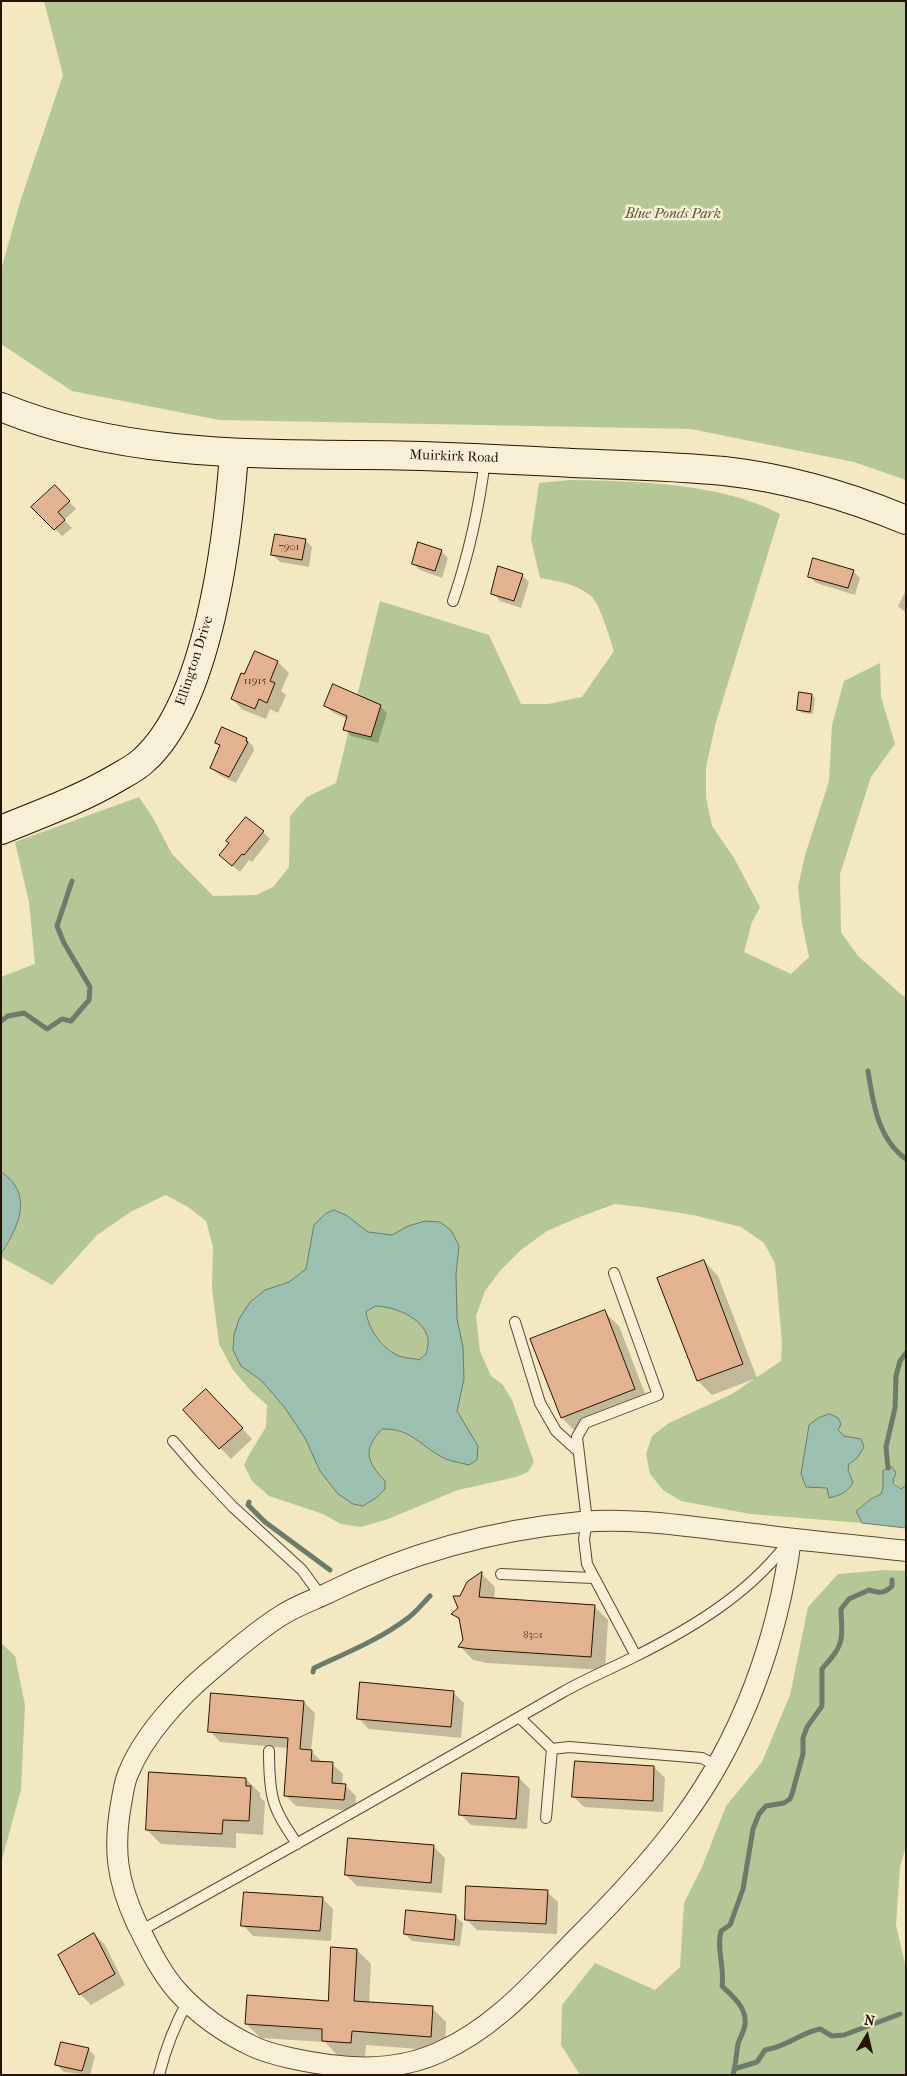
<!DOCTYPE html>
<html>
<head>
<meta charset="utf-8">
<style>
  body { margin:0 }
  #map { position:relative; width:907px; height:2076px; overflow:hidden; background:#f3e8c2; font-family:"IM FELL French Canon",serif }
  canvas { display:block }
  .frame { position:absolute; inset:0; border:2px solid #271302; pointer-events:none }
  .north { position:absolute; left:842px; top:2011px; width:50px; height:50px; -webkit-text-stroke:4px #f7f0d7; paint-order:stroke; rotate:9deg; font-size:14px; font-weight:700; line-height:20px; text-align:center; color:#271302 }
  .north::after { content:''; display:block; margin:auto; width:18px; height:22px; background:#271302; clip-path:polygon(50% 0,100% 100%,50% 72%,0 100%) }
</style>
</head>
<body>
<div id="map">
<canvas width="907" height="2076"></canvas>
<div class="frame"></div>
<div class="north">N</div>
</div>
<script>
const ctx = document.querySelector('canvas').getContext('2d');
ctx.lineJoin = 'round';
function paint(path, color) { ctx.fillStyle = color; ctx.fill(path, 'evenodd'); }
function trace(path, color, width, dash) { ctx.strokeStyle = color; ctx.lineWidth = width; ctx.lineCap = dash ? 'butt' : 'round'; ctx.setLineDash(dash || []); ctx.stroke(path); }
function write(font, color, halo, rows, align = 'center') {
  ctx.font = font + ' "IM FELL French Canon",serif'; ctx.lineWidth = 5; ctx.setLineDash([]); ctx.textBaseline = 'middle'; ctx.strokeStyle = halo; ctx.fillStyle = color; for (const [text, x, y, turn = 0] of rows) {
    ctx.save(); ctx.translate(x, y); ctx.rotate((+turn || 0) * Math.PI / 180); ctx.textAlign = isNaN(turn) ? turn : align; if (halo) ctx.strokeText(text, 0, 0); ctx.fillText(text, 0, 0); ctx.restore();
  }
}
paint(new Path2D(`
  M44,1H906V480L854,462L691,429L219,420L72,391L1,344V270L21,199L63,75Z
  M570,480C635,481 722,483 780,514L716,722L706,767V797L712,826L734,858L760,907L752,922L744,952L791,974L809,957L802,923L798,887L805,855L829,781L832,725L844,681L880,663L881,697L895,744L871,777L840,874L841,932L858,956L903,996H906V1485L901,1489L883,1471V1488L881,1494L871,1499L856,1511L862,1523L750,1514L681,1501L663,1490L650,1474L646,1454L652,1436L669,1423L732,1394L781,1361L782,1343L775,1263L764,1243L741,1227L693,1215L641,1207L615,1204L582,1216L547,1231L522,1249L500,1271L485,1291L476,1316L480,1351L491,1376L503,1385L512,1400L534,1462L528,1472L516,1477L458,1490L388,1519L361,1527L341,1524L323,1514L269,1496L252,1481L244,1465L250,1453L266,1427L267,1405L250,1390L233,1370L219,1344L212,1288L213,1247L206,1221L188,1207L166,1195L132,1211L97,1235L52,1285L1,1257V1254L10,1240L3,1173L1,1172V977L35,964L29,902L15,842L139,797L153,818L172,854L213,896L256,895L273,887L289,867L290,816L307,797L336,783L380,601L489,635L521,704H548L582,697L614,651C610,639 600,604 591,596C577,584 558,581 540,578L531,539L539,483Z
  M886,1570L906,1571V1846L900,1867L896,1925L906,1968V2075H580L561,2045L562,2005L595,1963L655,1990L680,1967L684,1903L702,1867L726,1806L762,1762L790,1695L808,1607L838,1574Z
  M1,1643L15,1656L25,1705L21,1790L1,1863Z`), '#b6c797');
const water = new Path2D(`
  M1,1172C35,1194 18,1227 1,1254Z
  M334,1210L346,1215L368,1232L392,1235L408,1226L425,1221L440,1222L451,1230L459,1246L456,1274L457,1319L463,1347L464,1379L457,1411L478,1446L477,1460L469,1465C462,1463 453,1462 446,1459C421,1448 413,1428 382,1429C362,1450 367,1462 385,1481V1489L376,1498L363,1506L353,1504L338,1494L320,1471L305,1438L285,1408L262,1381L241,1366L233,1350L234,1335L239,1319L250,1302L265,1290L289,1282L306,1269L314,1225L325,1214ZM376,1306C395,1307 422,1317 428,1338C429,1343 427,1350 426,1354L419,1360C412,1358 401,1358 395,1354C380,1346 368,1328 366,1312Z
  M830,1414L838,1418L841,1424L838,1430L844,1436L861,1439L864,1447L857,1458L849,1464L848,1470L853,1482C848,1493 840,1495 829,1498L827,1488L806,1487L801,1474L809,1425L818,1418Z
  M892,1467L896,1473L893,1480L894,1484L901,1489L906,1485V1528L862,1523L856,1511L871,1499L881,1494L883,1488V1471Z`);
paint(water, '#9bc0b0');
trace(water, '#6d7b6a', 1);
paint(new Path2D(`
  M55,487L76,509L64,520L72,528L62,536L33,507Z
  M305,540L312,547L309,567L280,562L273,555Z
  M441,551L448,558L442,578L420,570L413,563Z
  M853,571L860,578L855,595L816,583L809,576Z
  M522,575L529,582L521,608L500,601L493,593Z
  M905,592H906V613L898,606Z
  M256,653L278,662L289,673L281,691L286,695L278,713L270,709L266,719L243,710L232,699Z
  M812,695L815,698L813,714L802,713L799,710Z
  M325,705L380,706L387,713L378,743L351,736L345,729L347,719L332,712Z
  M246,739L253,746L254,750L236,783L219,775L212,768L221,747L216,742Z
  M263,832L270,839L252,862L249,860L240,872L228,862Z
  M704,1261L718,1276L757,1378L712,1395L698,1381Z
  M604,1312L619,1326L649,1404L576,1432L562,1418Z
  M217,1401L252,1439L231,1459L184,1410Z
  M481,1573L495,1587L494,1599L594,1606L608,1620L605,1670L487,1663L473,1660L460,1646L464,1640L461,1622L453,1614L460,1608L461,1598Z
  M453,1692L464,1703L461,1738L369,1729L358,1718Z
  M304,1702L315,1713L311,1751L322,1762L332,1764L343,1774L342,1785H345L356,1796L355,1811L296,1806L285,1795L288,1748L220,1742L210,1731Z
  M654,1767L665,1778L663,1812L584,1807L573,1796Z
  M519,1778L530,1789L527,1829L471,1825L460,1814Z
  M246,1779L260,1793V1797L265,1802L263,1835L236,1833V1848L161,1844L147,1830Z
  M434,1847L445,1858L442,1893L357,1886L346,1875Z
  M547,1892L558,1902L557,1934L477,1930L466,1919Z
  M322,1898L333,1909L331,1941L253,1936L243,1925Z
  M455,1916L463,1923L460,1946L412,1941L405,1934Z
  M94,1934L105,1945L125,1985L91,2005L80,1994L60,1956Z
  M357,1950L371,1964L369,2003L432,2008L446,2022L445,2051L366,2045L365,2057L337,2055L325,2042L261,2038L246,2024L329,2002Z
  M88,2049L95,2056L90,2075L64,2072L57,2065Z`), '#0003');
trace(new Path2D(`
  M1,1021L8,1016L24,1013L47,1029L62,1019L71,1021L89,1000L90,987L64,943L57,926L72,881
  M868,1071C873,1103 878,1139 906,1159
  M888,1468L886,1447L895,1408L896,1376L900,1361L906,1353
  M249,1502L248,1505L265,1522L330,1570
  M313,1672L314,1668C346,1653 379,1640 408,1618C416,1612 423,1603 430,1596
  M734,2069L757,2062L765,2050C786,2047 800,2033 820,2029L832,2036L844,2035L900,2014
  M733,2075C736,2064 736,2055 738,2044C740,2038 744,2031 745,2025C747,2007 733,1997 722,1986C725,1967 716,1950 721,1931L730,1925L743,1889L753,1829L759,1814L766,1806L784,1803L790,1799L792,1794L803,1754V1738L807,1727L822,1706V1669C826,1664 831,1659 835,1653C845,1640 841,1623 841,1609L849,1599L869,1590C879,1593 884,1594 892,1586V1580`), '#6d7b6a', 5);
const building = new Path2D(`
  M55,485L70,501L58,512L65,520L54,530L31,507Z
  M275,534L306,539L302,560L271,555Z
  M418,542L442,550L435,571L412,564Z
  M813,558L854,570L848,588L808,577Z
  M498,566L523,574L514,601L491,594Z
  M255,651L278,661L270,681L275,683L267,703L259,699L255,709L231,699L241,673L244,674Z
  M333,684L381,705L371,737L343,730L347,716L324,706Z
  M799,692L812,694L810,712L797,710Z
  M222,727L247,738L246,741L248,742L229,777L210,768L220,745L215,743Z
  M246,817L264,831L244,855L242,854L232,866L219,855L229,843L226,841Z
  M704,1260L743,1364L697,1381L657,1278Z
  M605,1310L635,1389L561,1418L530,1339Z
  M206,1389L243,1428L219,1449L183,1410Z
  M482,1572L479,1597L595,1605L591,1657L472,1649L458,1647L463,1640L459,1618L451,1614L458,1608L453,1596H460L467,1582Z
  M360,1682L454,1691L451,1727L357,1719Z
  M211,1693L304,1701L300,1749L312,1750L311,1761L333,1762L332,1783L346,1784L344,1800L284,1796L288,1738L208,1732Z
  M575,1761L654,1766L653,1801L572,1797Z
  M149,1772L246,1778V1786H251L249,1821L223,1820L222,1834L146,1830Z
  M462,1773L519,1777L516,1819L459,1815Z
  M348,1838L434,1845L431,1883L345,1875Z
  M466,1886L548,1890L546,1924L465,1920Z
  M244,1892L323,1897L320,1931L241,1926Z
  M406,1910L456,1915L454,1940L404,1934Z
  M94,1933L115,1974L79,1995L58,1955Z
  M331,1947L357,1949L354,2001L433,2006L431,2037L352,2031L351,2043L322,2041V2029L245,2024L247,1995L328,2001Z
  M61,2042L89,2048L82,2071L55,2065Z`);
paint(building, '#e3b290');
trace(building, '#271302', 1);
const lane = new Path2D(`
  M453,601C469,554 479,508 485,460
  M614,1273L658,1395L585,1423L577,1437L587,1521L584,1539L587,1564L636,1656
  M515,1322L540,1403L556,1431L578,1451
  M173,1441L200,1472L233,1507L302,1570L321,1596
  M501,1574L593,1578
  M520,1718L552,1749L546,1818
  M552,1749L569,1747L702,1758L717,1766
  M269,1751C269,1767 269,1783 273,1799C277,1815 288,1830 297,1844
  M140,1931C282,1853 422,1773 563,1692C586,1679 610,1669 634,1657C690,1629 746,1596 785,1546
  M159,2075C166,2047 174,2026 188,2001`);
const street = new Path2D(`
  M791,1539C778,1639 742,1739 681,1821C652,1860 614,1901 580,1935C536,1979 498,2026 440,2052C392,2074 340,2069 290,2058C277,2055 264,2052 252,2046C225,2033 198,2014 178,1992C160,1972 148,1946 136,1922C117,1880 113,1849 121,1804C123,1794 124,1783 128,1774C143,1736 179,1697 210,1671C233,1652 256,1631 282,1615C296,1606 313,1600 328,1593C408,1553 492,1530 581,1522C636,1517 699,1528 754,1534C804,1541 855,1545 906,1551`);
const secondary = new Path2D(`
  M1,407C115,454 239,454 360,455C431,455 501,459 572,463C622,465 674,466 724,471C786,478 848,496 906,520
  M1,830C40,814 79,800 115,779C125,773 136,768 144,760C209,701 228,538 234,453`);
trace(lane, '#5a4832', 12);
trace(street, '#5a4832', 22);
trace(secondary, '#271302', 30);
trace(lane, '#f7f0d7', 10);
trace(street, '#f7f0d7', 20);
trace(secondary, '#f7f0d7', 28);
write('11px', '#563b26', null, [
  ["7901",289,547],
  ["11915",255,681],
  ["8301",533,1635]
]);
write('italic 14px', '#595236', '#f7f0d7', [
  ["Blue Ponds Park",673,215]
]);
write('14px', '#271302', '#f7f0d7', [
  ["Muirkirk Road",454,457,2],
  ["Ellington Drive",195,661,-72]
]);
</script>
</body>
</html>
